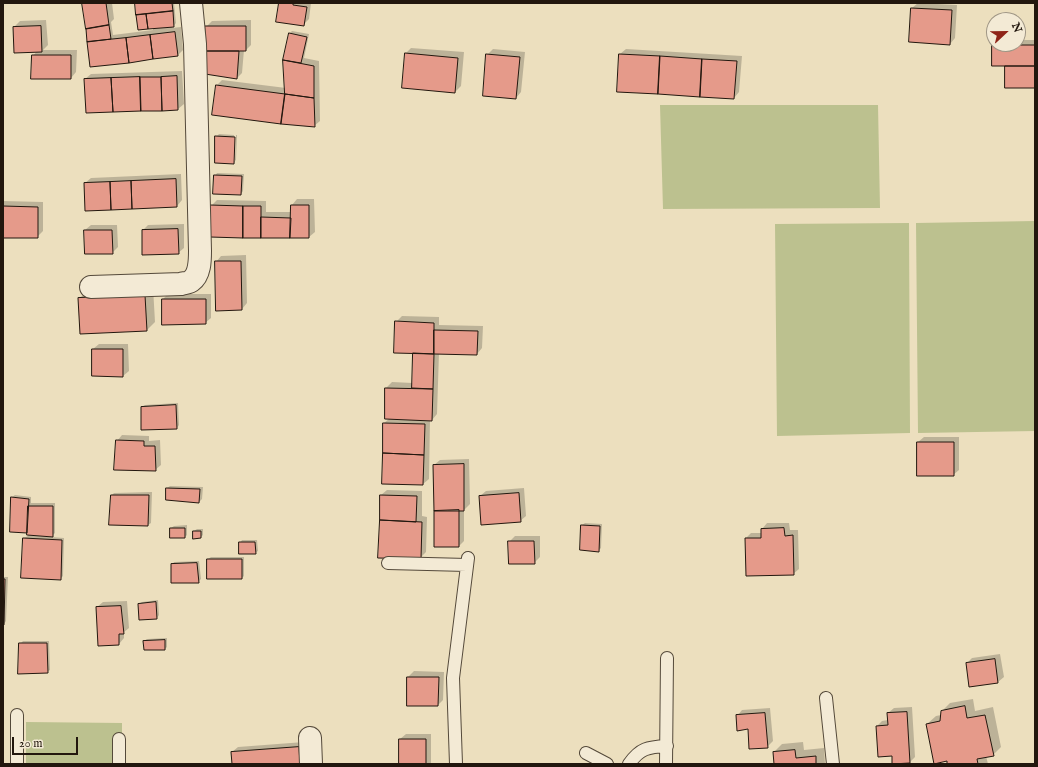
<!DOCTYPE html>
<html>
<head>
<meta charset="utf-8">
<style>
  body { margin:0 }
  #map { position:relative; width:1038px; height:767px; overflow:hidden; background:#ecdfbe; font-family:"IM FELL English",serif }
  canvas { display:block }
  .frame { position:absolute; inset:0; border:4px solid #22170e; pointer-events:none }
  .north { position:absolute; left:986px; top:12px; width:40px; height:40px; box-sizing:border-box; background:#f3ead5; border:1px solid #9f9685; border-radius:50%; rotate:68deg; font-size:11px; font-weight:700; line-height:16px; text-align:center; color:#22170e }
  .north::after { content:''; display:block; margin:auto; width:14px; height:18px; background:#8f2418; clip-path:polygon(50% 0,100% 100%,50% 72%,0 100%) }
  .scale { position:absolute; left:12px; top:737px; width:66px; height:18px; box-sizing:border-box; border:2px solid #22170e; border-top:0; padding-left:5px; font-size:12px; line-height:14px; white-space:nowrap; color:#22170e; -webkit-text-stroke:3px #f3ead5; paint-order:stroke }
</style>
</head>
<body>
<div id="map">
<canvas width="1038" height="767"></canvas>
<div class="frame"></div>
<div class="north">N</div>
<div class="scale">20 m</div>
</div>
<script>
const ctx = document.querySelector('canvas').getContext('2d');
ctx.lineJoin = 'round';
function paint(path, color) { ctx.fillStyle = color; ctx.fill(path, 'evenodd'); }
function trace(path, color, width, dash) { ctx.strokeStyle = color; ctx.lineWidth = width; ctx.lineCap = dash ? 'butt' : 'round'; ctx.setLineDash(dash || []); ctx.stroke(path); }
paint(new Path2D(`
  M660,105H878L880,208L663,209Z
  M1035,221V431L918,433L916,223Z
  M909,223L910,433L777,436L775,224Z
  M26,722L122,723V764H26Z`), '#bcc18f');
paint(new Path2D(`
  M83,3H112L114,19L111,22L113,35L153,30V28L139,29L136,3H174L176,23L172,28L181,27L183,50L178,55L91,66Z
  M280,3H311L309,19L303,25Z
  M918,3L957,5L955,38L950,44L912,8Z
  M46,20L48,45L43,50H77L76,72L71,78L33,56L37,51L14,27L20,21Z
  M251,20V45L246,50H244L242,73L237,78L206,27L212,21Z
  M292,31L309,34L304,58L319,61L320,121L314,126L217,85L222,80L286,88L284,60L290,33Z
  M1018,40H1035V87L1006,65L993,45L994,44H1018Z
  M411,48L464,52L461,86L455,92L406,53Z
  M493,49L525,52L521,92L516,98L487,55Z
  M626,49L742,56L739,92L734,98L620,54Z
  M182,71L184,104L178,109L85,79L91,74Z
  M219,134L234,135L233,161H235L234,163L216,137Z
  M236,135H237L236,160L235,161Z
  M217,173L244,174L243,191L241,194L215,176Z
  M181,174L182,200L177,206L85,183L91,178Z
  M297,199H314L315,232L309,237L211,236V206L217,200L266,201V212H292V205Z
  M3,201L43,202V231L37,237H3Z
  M184,224V248L178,253L143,230L148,225Z
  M91,225H117L118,247L112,253L85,230Z
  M246,255L247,303L242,309L216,262L221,256Z
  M153,287L155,322L147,330L79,299L88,290Z
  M168,294H211V318L205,323L163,299Z
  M402,316L439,317V325L483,326L482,348L477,354L439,353L437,414L432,420H430L429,479L423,484L383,483L384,423L389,419L386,418V388L392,382L413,383L414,352L396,322Z
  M99,344H128L129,371L123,376L93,375V349Z
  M178,403L179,425L177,428L142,407L145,405Z
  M122,435L149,436V441L160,440L161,465L155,470L117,441Z
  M924,437H959V470L953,475L918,442Z
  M469,459L470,504L464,510V541L459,546L434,465L440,460Z
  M170,486L203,487L202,499L199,502L167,488Z
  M524,488L526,516L520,521L480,496L486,491Z
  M387,490L422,491V516L427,517L426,552L420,558L381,495Z
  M152,492L151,523L148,525L110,524L112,495L114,493Z
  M15,495L31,497V503H55V533L51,537L64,538L63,576L60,579L24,538L28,536V532L11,531L12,497Z
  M585,523L602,524L601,548L598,551L582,525Z
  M767,523H789L790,530H798L799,569L793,574L746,538L751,533H762V529Z
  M187,525V535L185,537L171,528L174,526Z
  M197,529H203V535L201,537L194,531Z
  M515,536H540V557L534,563L509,542Z
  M242,540H257L258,551L255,553L240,543Z
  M211,557H244V576L242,578L208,559Z
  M199,561L201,579L198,582L172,565L174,562Z
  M3,577H8L6,621L4,624Z
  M158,600L159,615L157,618L139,604L142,602Z
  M127,601L129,628L124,632V638L119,644L97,607L103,602Z
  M167,638V647L165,649L144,641L147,639Z
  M23,641H49L50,670L47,672L20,644Z
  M1000,654L1004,677L998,682L970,686L967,663L972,658Z
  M414,671L444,672L443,700L438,705H408V677Z
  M973,699L975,711L993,707L1001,747L993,755L986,756L988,764H948L947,760L927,724L936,716L941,715L942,711L950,703Z
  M912,707L915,757L910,762L893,755L877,726L882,721L888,720V713L894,708Z
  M770,708L773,741L767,747L737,716L742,710Z
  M406,734H431V764H400V739Z
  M304,742L305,764H233L232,752L238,747Z
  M803,742L804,750L824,748L825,764H775L774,752L782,744Z`), '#0003');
const building = new Path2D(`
  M82,3H106L109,25L86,29Z
  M135,3H172L173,11L136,15Z
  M279,3H293V5L307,7L304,26L276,22Z
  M911,8L952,10L950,45L909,42Z
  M173,11L174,27L148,29L146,14Z
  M146,14L148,29L138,30L136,15Z
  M109,25L111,39L87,42L86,29Z
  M41,26L42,52L14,53L13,27Z
  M205,26H246V51H206Z
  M175,32L178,56L153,59L150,35Z
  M289,33L307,37L301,63L283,60Z
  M150,35L153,59L129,63L126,38Z
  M126,38L129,63L90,67L87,42Z
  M992,45H1035V66H992Z
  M206,51H239L237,79L205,74Z
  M405,53L458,58L455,93L402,88Z
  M486,54L520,57L516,99L483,96Z
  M619,54L660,56L658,94L617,92Z
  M32,55H71V79H31Z
  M660,56L702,59L700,97L658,94Z
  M702,59L737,61L734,99L700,97Z
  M283,60L314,66V98L285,94Z
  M1005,66H1035V88H1005Z
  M177,76L178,110L162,111L161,77Z
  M140,77L141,111L113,112L111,78Z
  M140,77H161L162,111H141Z
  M111,78L113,112L86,113L84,79Z
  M216,85L285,94L281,124L212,115Z
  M285,94L314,98L315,127L281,124Z
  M215,136L235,137L234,164L215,163Z
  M214,175L242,176L241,195L213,194Z
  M176,179L177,207L132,209L131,181Z
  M131,181L132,209L111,210L110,182Z
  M110,182L111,210L85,211L84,183Z
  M210,205L243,206V238L210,237Z
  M291,205H309V238H290Z
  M3,206L38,207V238H3Z
  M243,206H261V238H243Z
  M261,217L291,218L290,238H261Z
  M178,229L179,254L142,255V230Z
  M84,230H112L113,254H85Z
  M215,261H241L242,310L216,311Z
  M145,295L147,331L80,334L78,298Z
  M162,299H206V324L162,325Z
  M395,321L434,323V354L394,353Z
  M434,330L478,331L477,355L434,354Z
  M92,349H123V377L92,376Z
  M413,353L434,354L433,389L412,388Z
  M385,388L433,389L432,421L385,419Z
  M176,405L177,429L141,430V407Z
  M383,423L425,424L424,455L383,453Z
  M116,440L144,441V446H155L156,471L114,470Z
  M917,442H954V476H917Z
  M383,453L424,455L423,485L382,484Z
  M464,464V511H434L433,465Z
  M166,488L200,489L199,503L166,500Z
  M519,493L521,522L481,525L479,496Z
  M111,495H149L148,526L109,525Z
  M380,495L417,496L416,522L380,520Z
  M11,497L29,499L27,533L10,532Z
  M28,506H53V537L27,535Z
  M459,510V547H434V511Z
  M380,520L422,522L421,559L378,558Z
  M581,525L600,526L599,552L580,550Z
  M170,528H185V538H170Z
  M784,528L785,536L793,535L794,575L746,576L745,538H761V529Z
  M193,531H201V538L193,539Z
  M23,538L62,540L61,580L21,578Z
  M508,541H534L535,564H509Z
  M239,542H255L256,554H239Z
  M207,559H242V579H207Z
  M197,563L199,583H171V564Z
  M3,579H5L4,625H3Z
  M156,602L157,619L139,620L138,604Z
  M121,606L124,634H119V645L98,646L96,607Z
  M165,640V650H144L143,641Z
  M19,643H47L48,673L18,674Z
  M995,659L998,683L969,687L966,663Z
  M407,677H439L438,706H407Z
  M965,706L967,718L985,715L994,756L977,759L978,764H947V761L934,764L926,724L940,721L941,711Z
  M907,712L910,763L892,764V756L878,757L876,726L888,725L887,713Z
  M765,713L768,748L749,749L748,729L737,731L736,715Z
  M399,739H426V764H399Z
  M299,747L300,764H232L231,752Z
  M795,750L796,758L816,756V764H774L773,752Z`);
paint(building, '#e59a8a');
trace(building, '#22170e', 1);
const lane = new Path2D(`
  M388,563L467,565
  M826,698L833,764
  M119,739V764
  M586,753L607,764
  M17,764V715
  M456,764L453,678L468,558
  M629,764C640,748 648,747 667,746
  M666,764L667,658`);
const street = new Path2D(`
  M91,287L181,284C184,283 189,283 191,281C200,275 200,260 200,251L195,44L191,3
  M310,738L311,764`);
trace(lane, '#54493a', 14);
trace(street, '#54493a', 24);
trace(lane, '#f3ead5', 12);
trace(street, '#f3ead5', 22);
</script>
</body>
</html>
